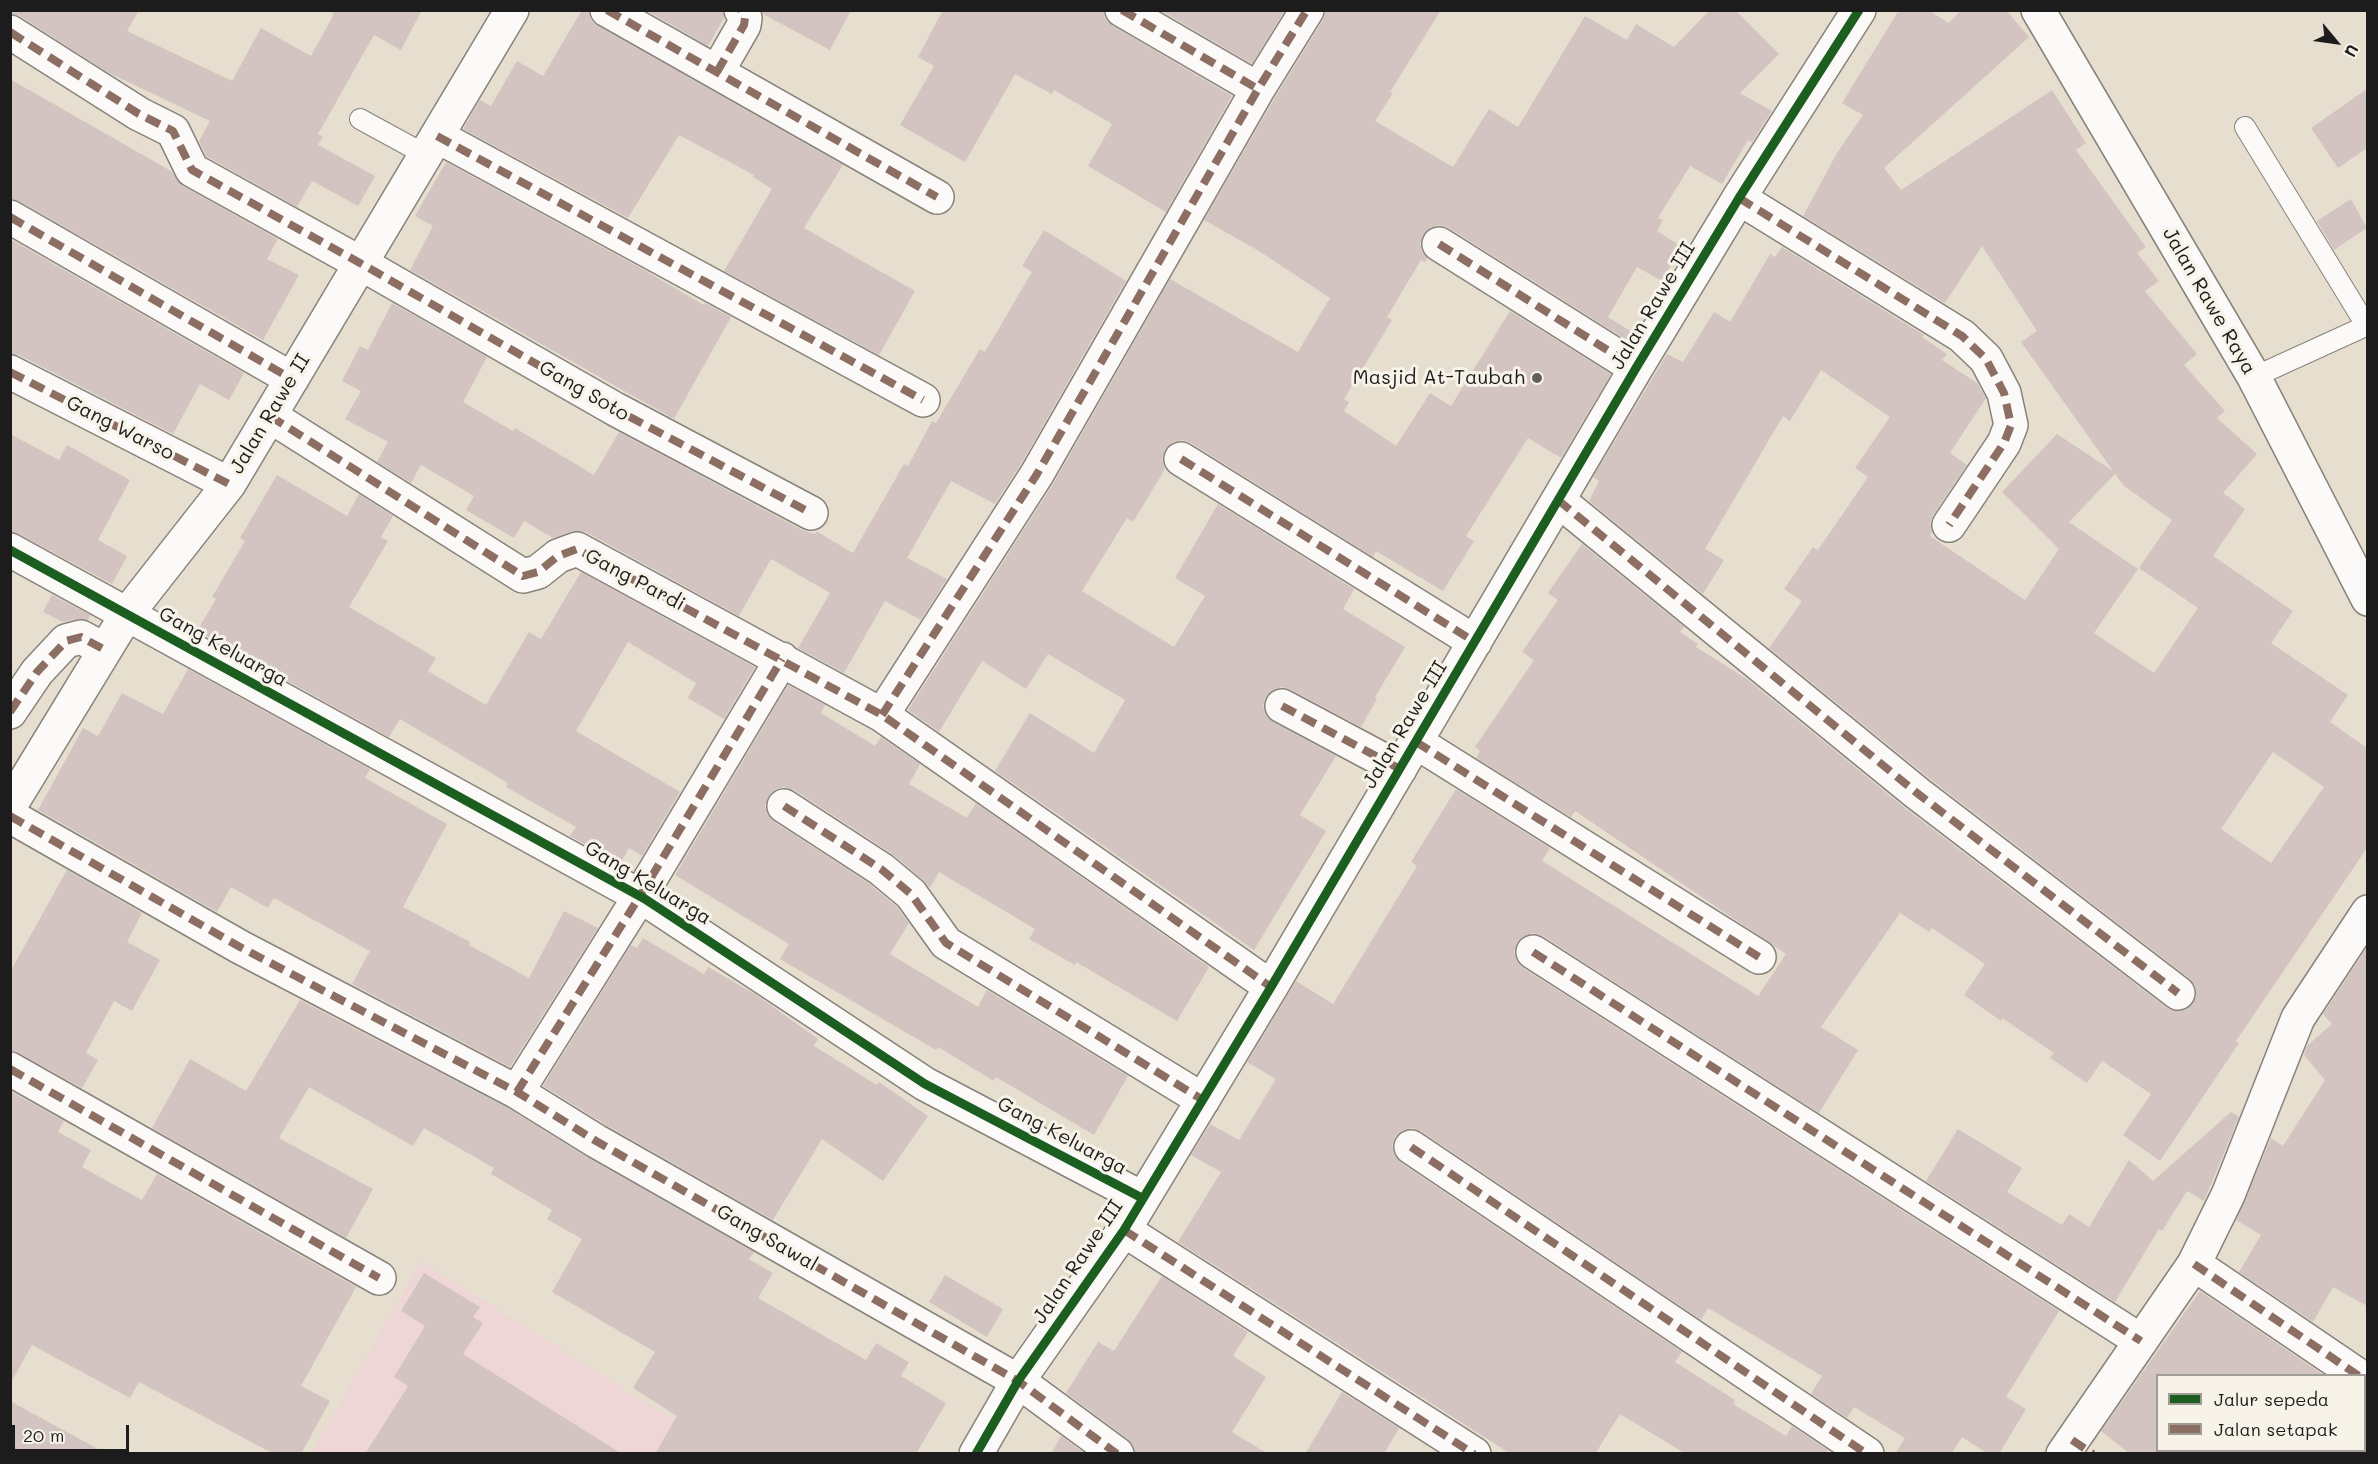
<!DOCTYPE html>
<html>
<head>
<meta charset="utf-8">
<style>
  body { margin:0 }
  #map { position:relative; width:2378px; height:1464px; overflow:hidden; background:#e6dece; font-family:Mali,sans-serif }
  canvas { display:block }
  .frame { position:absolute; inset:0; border:12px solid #1c1c1c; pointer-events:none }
  .legend { position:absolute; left:2156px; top:1374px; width:210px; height:78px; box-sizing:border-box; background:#f7f3e8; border:2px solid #9f9d96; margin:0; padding:8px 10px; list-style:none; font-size:18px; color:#1c1c1c }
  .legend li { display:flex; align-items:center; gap:12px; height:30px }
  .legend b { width:30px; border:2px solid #9f9d96 }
  .north { position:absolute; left:2306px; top:12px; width:60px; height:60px; -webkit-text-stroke:4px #f7f3e8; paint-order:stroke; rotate:119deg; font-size:16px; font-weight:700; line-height:24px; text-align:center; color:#1c1c1c }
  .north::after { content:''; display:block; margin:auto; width:21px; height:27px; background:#1c1c1c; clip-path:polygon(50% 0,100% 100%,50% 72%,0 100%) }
  .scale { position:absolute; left:12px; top:1425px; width:117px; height:27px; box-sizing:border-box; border:3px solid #1c1c1c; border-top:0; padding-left:8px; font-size:18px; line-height:21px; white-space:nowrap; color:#1c1c1c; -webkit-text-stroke:4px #f7f3e8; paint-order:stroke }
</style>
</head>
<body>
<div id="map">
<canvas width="2378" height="1464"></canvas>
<div class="frame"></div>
<ul class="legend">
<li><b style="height:8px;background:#1b5e20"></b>Jalur sepeda</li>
<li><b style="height:8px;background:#8d6e63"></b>Jalan setapak</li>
</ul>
<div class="north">U</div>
<div class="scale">20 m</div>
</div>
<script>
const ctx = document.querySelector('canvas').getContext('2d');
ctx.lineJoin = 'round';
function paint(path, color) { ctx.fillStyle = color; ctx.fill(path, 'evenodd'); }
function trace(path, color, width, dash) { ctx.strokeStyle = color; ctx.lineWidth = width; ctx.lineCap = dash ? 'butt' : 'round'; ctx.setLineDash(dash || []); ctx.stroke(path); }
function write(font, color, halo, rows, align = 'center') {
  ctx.font = font + ' Mali,sans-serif'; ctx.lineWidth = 6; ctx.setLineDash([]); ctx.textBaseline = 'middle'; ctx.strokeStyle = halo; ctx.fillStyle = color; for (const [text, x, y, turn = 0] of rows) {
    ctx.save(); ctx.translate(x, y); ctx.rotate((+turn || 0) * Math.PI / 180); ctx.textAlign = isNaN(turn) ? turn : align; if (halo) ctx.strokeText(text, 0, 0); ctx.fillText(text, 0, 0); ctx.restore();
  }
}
paint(new Path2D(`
  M421,1261L726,1453L311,1454Z`), '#eed6d6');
paint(new Path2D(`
  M10,10H139L127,31L232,81L261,28L311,56L334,14L328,10H422L401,50L374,35L318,134L323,137L318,145L375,176L358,206L312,181L297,207L206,156L199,141L210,121L107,72L20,16L10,13Z
  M582,10H588L591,20L598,26L843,165L804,228L915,291L879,355L724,271L772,189L753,177L754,175L679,135L628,218L463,129L480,100L491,106L517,61L543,76Z
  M646,10H723L724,18L708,46Z
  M762,10H851L830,50L763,14Z
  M943,10H1103L1106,20L1113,26L1232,96L1166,212L1088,166L1112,124L1054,90L1052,94L1015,74L965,162L900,125L934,66L918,57Z
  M1160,10H1285L1252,64Z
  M1326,10H1441L1390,92L1393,93L1375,121L1453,167L1489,109L1518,127L1585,16L1627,40L1636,24L1674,47L1710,10H1735L1779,54L1740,93L1772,111L1752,142L1748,140L1722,184L1690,166L1658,218L1663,220L1657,231L1682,247L1662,281L1637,267L1608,317L1635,334L1630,342L1449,228L1440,225L1431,227L1423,235L1420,244L1422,252L1427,258L1425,262L1421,260L1387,317L1392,320L1344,399L1349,402L1344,411L1396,446L1430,393L1451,406L1510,311L1611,374L1561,458L1528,438L1466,536L1474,541L1443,591L1376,551L1373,557L1191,443L1182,440L1173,442L1165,450L1162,459L1165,469L1133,522L1127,518L1082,591L1174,647L1205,596L1175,578L1218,504L1354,589L1343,609L1405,647L1375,697L1377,699L1361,727L1290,689L1282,687L1273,690L1265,698L1263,706L1266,715L1273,722L1336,756L1300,815L1326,831L1254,950L995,771L1030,713L1094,753L1125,700L1048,654L1026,689L982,661L939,732L908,710L1053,484L1170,279L1298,352L1330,298L1259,251L1204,220L1274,99L1323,20Z
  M1899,10H1928L1949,23L1961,10H2006L2029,37L1884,168L1901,190L2052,90L2086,143L2076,150L2146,247L2137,253L2159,281L2145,291L2197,354L2184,365L2225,411L2217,418L2257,454L2223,493L2245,509L2213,556L2293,611L2271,643L2348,695L2330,722L2367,748V848L2236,1041L2239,1043L2160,1161L2123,1135L2151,1094L2102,1061L2087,1083L2050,1058L2054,1053L2002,1018L2001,1021L1964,995L1985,964L1932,928L1929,932L1900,913L1821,1027L1858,1050L1819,1113L1543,936L1533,933L1524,936L1517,942L1514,952L1517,961L1523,968L2059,1311L2006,1397L2026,1409L1999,1454H1988L1962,1437L1951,1454H1895L1905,1438L1854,1407L1847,1418L1811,1394L1822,1376L1708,1308L1701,1320L1421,1131L1413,1128L1403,1130L1396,1136L1392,1145L1394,1155L1401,1163L1682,1352L1675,1362L1735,1400L1733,1404L1786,1436L1792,1426L1828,1450L1825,1454H1686L1620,1414L1595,1454H1511L1178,1242L1221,1172L1191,1155L1210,1124L1239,1140L1276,1079L1247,1062L1296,981L1333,1004L1417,866L1411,862L1456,789L1550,848L1542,861L1758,996L1786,954L1575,811L1571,817L1476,758L1480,751L1475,747L1534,660L1522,652L1558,600L1548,593L1582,544L1684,627L1680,632L1698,644L1696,647L1747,679L1905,808L2167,1008L2175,1011L2185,1010L2192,1005L2196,996L2195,986L2189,978L1929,778L1769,648L1802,601L1784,589L1813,547L1818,550L1868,477L1855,468L1890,417L1821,370L1790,421L1783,416L1705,549L1724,560L1703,594L1589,501L1599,481L1593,477L1667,354L1683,362L1714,312L1730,322L1770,254L1775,257L1782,247L1924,335L1922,337L1947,354L1942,360L1977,383L1986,398L1950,453L1967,465L1933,515L1930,523L1932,532L1930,536L2025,600L2059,549L2002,492L2057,434L2113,471L2021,342L2037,331L1982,246L1945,303L1803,216L1837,153L1863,115L1842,103ZM2115,474L2124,486L2172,520L2139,568L2198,608L2154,673L2094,633L2138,569L2069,522ZM2273,752L2324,787L2271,863L2221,829Z
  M10,79L171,171L183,186L278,239L267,259L299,275L263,340L19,201L10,198Z
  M2367,89V148L2338,168L2311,128Z
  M446,162L637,266L704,305L705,303L731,317L674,419L410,270L433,226L415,216Z
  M2351,199L2367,228L2334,250L2317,221Z
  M1044,230L1126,281L1021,464L995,504L951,481L907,558L947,579L921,620L885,601L844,673L798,648L830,593L771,559L739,616L586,532L571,531L553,538L524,521L514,538L466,510L474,496L421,465L411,483L377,462L388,442L345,419L361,391L342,381L360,346L368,350L392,303L487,357L463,402L513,431L515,428L594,475L619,432L802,530L815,534L816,531L853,553L904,464L908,466L932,421L936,423L980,349L985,352L1032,272L1022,266Z
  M10,239L244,373L229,400L200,384L173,434L19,355L10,354Z
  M10,434L59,460L67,445L130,480L98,540L127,556L112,584L19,534L10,531Z
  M277,475L347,516L359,494L393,516L381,537L388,541L349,607L436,658L428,671L486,705L529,632L541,639L581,572L755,667L724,719L688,698L696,683L628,642L576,731L680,792L642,856L629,848L620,864L570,836L576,827L506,787L508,783L400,719L389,737L197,631L216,599L212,597L245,541L240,538Z
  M52,595L90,615L88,620L76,619L63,622L43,612Z
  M188,669L370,769L365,778L447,824L403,907L470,942L469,945L529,978L564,911L598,928L510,1067L352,984L370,951L274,898L268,908L231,887L217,912L38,810L83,728L98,736L122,693L163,714Z
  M788,685L825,705L821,713L875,746L881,737L920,764L909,784L967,818L976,803L1209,967L1177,1021L1076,962L1075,965L1029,939L1035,929L939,872L930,888L923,880L891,853L794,790L784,787L776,789L769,795L765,806L768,815L773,821L870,884L897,907L909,923L890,954L978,1007L987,990L1128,1076L1094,1135L996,1077L994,1081L938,1047L936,1050L780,959L789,944L675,875Z
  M67,870L142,913L127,942L160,960L132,1011L114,1001L86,1053L98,1060L82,1088L19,1053L10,1050V972Z
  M643,938L704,974L708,967L758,996L818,1039L814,1046L877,1085L879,1082L928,1116L883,1181L822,1139L773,1220L606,1125L543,1086L631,945L637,948Z
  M2367,947V1306L2333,1287L2313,1322L2239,1272L2261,1235L2236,1220L2271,1138L2283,1146L2325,1080L2304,1055L2307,1046L2332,1024L2323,1014Z
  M300,1000L508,1108L587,1157L754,1252L749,1259L773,1273L758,1298L866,1360L876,1343L909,1362L901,1376L946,1403L916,1454H655L677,1416L633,1388L655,1352L552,1292L582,1239L547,1219L552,1210L491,1174L494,1168L424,1128L413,1146L309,1087L279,1138L373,1189L346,1238L152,1128L190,1059L246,1091Z
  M10,1091L64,1121L58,1132L91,1150L82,1167L142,1200L157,1174L356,1287L301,1386L330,1401L301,1454H274L139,1382L130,1398L32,1345L10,1384Z
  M2231,1112L2239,1117L2204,1201L2187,1191L2162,1231L2159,1229L2115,1302L1926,1181L1958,1129L2022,1168L2007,1192L2062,1225L2069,1214L2089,1227L2129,1160L2153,1181Z
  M424,1273L480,1307L473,1317L483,1323L463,1354L622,1454H365L408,1386L394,1377L425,1326L401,1311Z
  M945,1275L1003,1309L987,1337L929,1302Z
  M1162,1276L1248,1332L1233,1356L1266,1377L1232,1432L1268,1454H1135L1134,1446L1128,1439L1066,1393L1098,1342L1114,1351Z
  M2200,1291L2325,1376H2157V1454H2130L2101,1431Z
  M1342,1392L1399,1428L1384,1454H1305Z
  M10,1401L107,1454H10Z
  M1061,1436L1085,1454H1051Z`), '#d4c4c1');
const service = new Path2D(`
  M360,119L426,155
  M2245,127L2366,325
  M2254,377L2368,325`);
const minor = new Path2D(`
  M607,10L937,197
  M1122,10L1258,89
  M10,32L139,114L173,131L192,170L360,263L615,409L811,513
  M717,72L744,25L745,18L741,10
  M437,136L923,400
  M1739,198L1962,336L1986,359L2004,393L2011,425L2004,443L1949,525
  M10,217L292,379
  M1439,244L1636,368
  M10,372L229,484
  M270,416L523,576L538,572L558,556L577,549L882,715L1271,987
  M1181,459L1475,642
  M1558,500L1917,793L2178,993
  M10,550L645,899L925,1084L1142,1198
  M1282,706L1400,769
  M10,712L37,672L66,641L81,637L105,650
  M882,715L1037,474L1258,89L1307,10
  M1416,742L1759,957
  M10,806L127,614L229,484L512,10
  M784,806L881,869L911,894L946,943L1203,1100
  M10,816L240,947L517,1092L596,1141L1018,1381L1117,1454
  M1533,952L2141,1341
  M10,1069L379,1278
  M517,1092L640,896L782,659
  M1411,1147L1867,1454
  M1124,1230L1474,1454
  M2194,1264L2359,1376
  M976,1454L1018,1381L1124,1230L1271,987L1636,368L1739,198L1859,10
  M2063,1454L2194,1264L2228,1195L2298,1018L2368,912`);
const tertiary = new Path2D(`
  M2038,10L2254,377L2368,599`);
trace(service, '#87837b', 22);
trace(minor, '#87837b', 36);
trace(tertiary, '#87837b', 36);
trace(service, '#fbfaf8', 20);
trace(minor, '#fbfaf8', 33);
trace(tertiary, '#fbfaf8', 33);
trace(new Path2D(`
  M607,10L937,197
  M1122,10L1258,89
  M10,32L139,114L173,131L192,170L360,263L615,409L811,513
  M717,72L744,25L745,18L741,10
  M437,136L923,400
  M1739,198L1962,336L1986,359L2004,393L2011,425L2004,443L1949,525
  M10,217L292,379
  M1439,244L1636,368
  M10,372L229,484
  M270,416L523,576L538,572L558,556L577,549L882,715L1271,987
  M1181,459L1475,642
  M1558,500L1917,793L2178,993
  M1282,706L1400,769
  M10,712L37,672L66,641L81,637L105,650
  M882,715L1037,474L1258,89L1307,10
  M1416,742L1759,957
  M784,806L881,869L911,894L946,943L1203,1100
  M10,816L240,947L517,1092L596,1141L1018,1381L1117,1454
  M1533,952L2141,1341
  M10,1069L379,1278
  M517,1092L640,896L782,659
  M1411,1147L1867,1454
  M1124,1230L1474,1454
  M2194,1264L2359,1376
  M2072,1440L2093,1454`), '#8d6e63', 8, [15, 8]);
trace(new Path2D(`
  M10,550L645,899L925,1084L1142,1198
  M976,1454L1018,1381L1124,1230L1271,987L1636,368L1739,198L1859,10`), '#1b5e20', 9);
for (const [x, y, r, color] of [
  [1537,378,6,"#63605a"]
]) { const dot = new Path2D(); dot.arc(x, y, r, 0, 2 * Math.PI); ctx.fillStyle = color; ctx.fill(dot); trace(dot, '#f7f3e8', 2); }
write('20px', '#1c1c1c', '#f7f3e8', [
  ["Jalan Rawe Raya",2209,301,60],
  ["Jalan Rawe III",1653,306,-59],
  ["Gang Soto",584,391,30],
  ["Jalan Rawe II",270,414,-59],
  ["Gang Warso",120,428,27],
  ["Gang Pardi",635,580,28],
  ["Gang Keluarga",223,647,29],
  ["Jalan Rawe III",1405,725,-59],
  ["Gang Keluarga",648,883,31],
  ["Gang Keluarga",1062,1136,28],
  ["Gang Sawal",767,1238,30],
  ["Jalan Rawe III",1078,1262,-56]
]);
write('20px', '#1c1c1c', '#f7f3e8', [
  ["Masjid At-Taubah",1525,378]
], 'right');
</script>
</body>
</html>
